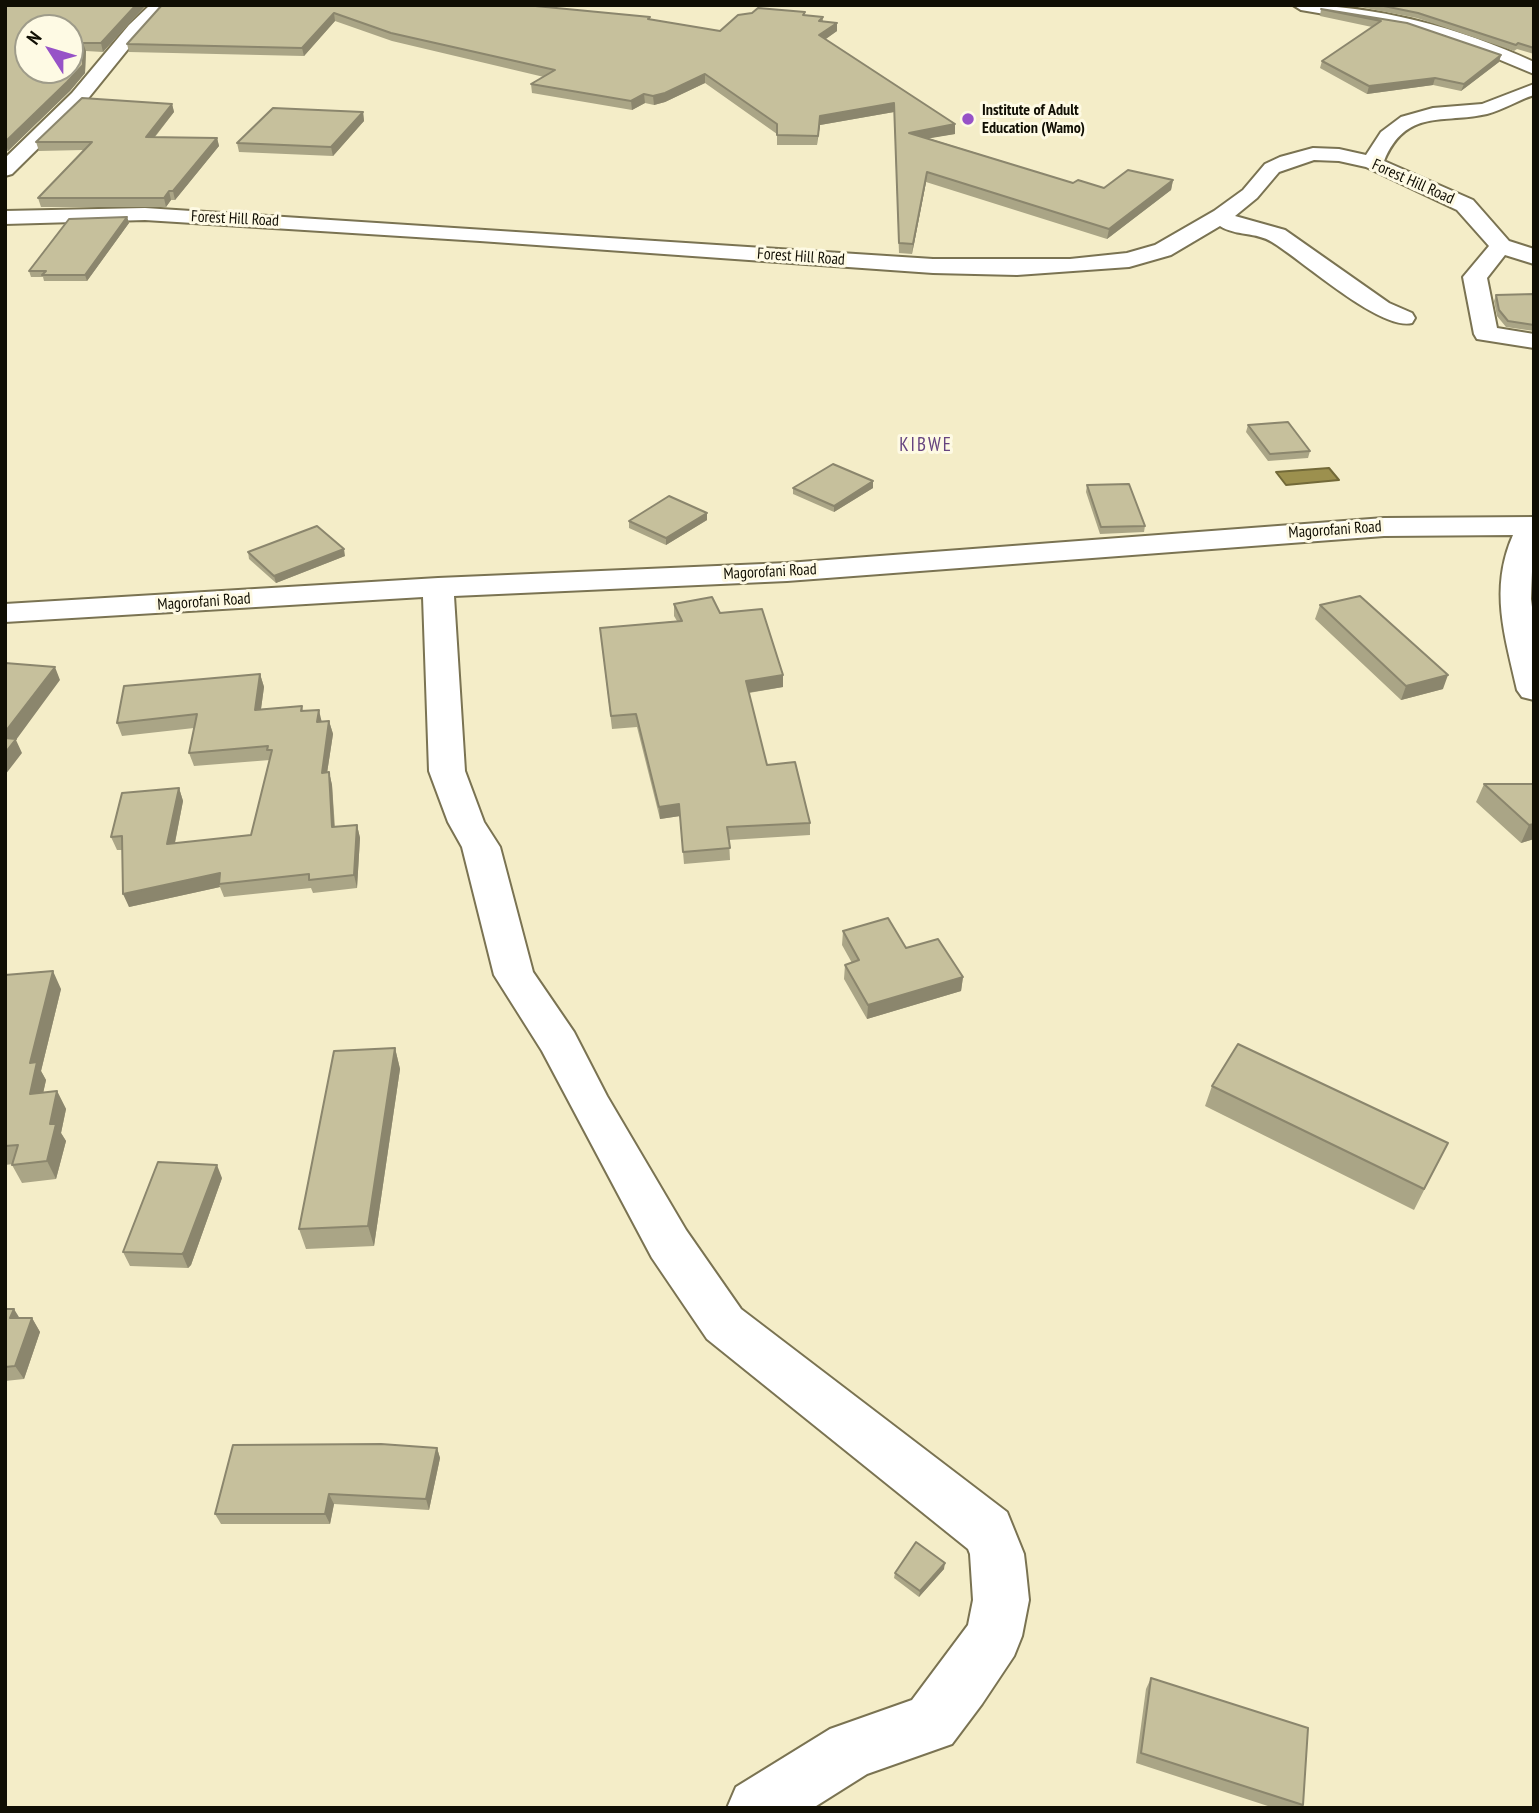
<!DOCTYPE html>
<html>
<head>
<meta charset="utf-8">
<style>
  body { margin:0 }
  #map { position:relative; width:1539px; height:1813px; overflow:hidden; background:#f4edc8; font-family:"PT Sans Narrow",sans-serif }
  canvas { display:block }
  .frame { position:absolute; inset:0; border:7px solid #100e03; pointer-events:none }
  .north { position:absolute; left:14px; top:14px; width:70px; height:70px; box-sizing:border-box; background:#fefae4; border:2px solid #9f9c8a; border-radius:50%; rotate:307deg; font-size:19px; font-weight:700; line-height:28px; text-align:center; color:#100e03 }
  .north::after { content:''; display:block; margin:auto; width:24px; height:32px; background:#9752c7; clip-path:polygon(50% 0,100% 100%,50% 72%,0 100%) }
</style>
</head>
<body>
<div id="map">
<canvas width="1539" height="1813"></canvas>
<div class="frame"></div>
<div class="north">N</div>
</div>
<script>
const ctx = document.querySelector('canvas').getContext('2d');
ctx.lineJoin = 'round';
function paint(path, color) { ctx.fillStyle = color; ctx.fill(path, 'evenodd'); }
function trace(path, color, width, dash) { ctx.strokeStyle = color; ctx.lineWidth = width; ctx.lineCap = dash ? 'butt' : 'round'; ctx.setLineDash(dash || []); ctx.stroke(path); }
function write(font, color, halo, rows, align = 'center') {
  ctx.font = font + ' "PT Sans Narrow",sans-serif'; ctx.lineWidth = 6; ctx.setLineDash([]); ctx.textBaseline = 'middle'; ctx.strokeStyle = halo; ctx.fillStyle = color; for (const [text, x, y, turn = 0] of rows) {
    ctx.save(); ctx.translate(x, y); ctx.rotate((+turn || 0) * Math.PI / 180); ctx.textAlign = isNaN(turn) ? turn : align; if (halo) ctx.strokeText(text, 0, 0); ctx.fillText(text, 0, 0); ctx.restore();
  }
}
const water = new Path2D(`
  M1329,468L1339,480L1286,485L1276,472Z`);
paint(water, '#9c904e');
trace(water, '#726938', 2);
const minor = new Path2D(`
  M150,5H168L141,33L86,101L12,174L5,176V158L72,93L129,25Z
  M1293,5C1376,5 1458,27 1534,62V74L1498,59L1406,28L1301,10Z
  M1534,84V95C1518,100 1503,110 1487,114C1443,124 1406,108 1384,161L1473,200L1509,241L1534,249V264L1505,255L1487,278L1497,328L1534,334V348L1477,339L1474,334L1463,277L1489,246L1457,210L1366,167L1339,161L1314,160L1279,172L1257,198L1235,216L1285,230L1389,303L1412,313L1415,318L1412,323C1380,331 1302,260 1272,242C1257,232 1235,236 1220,226L1171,255L1129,267L1017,275L933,273L480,241L145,220L5,224V211L145,208L933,259H1070L1127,253L1155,245L1214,211L1243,190L1265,164L1280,157L1313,148L1339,149L1366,155L1381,132L1401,117L1433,108L1482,104Z
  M1534,517L1531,599L1534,623V700L1522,697L1517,690C1505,636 1489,589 1513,535L1384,536L787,581L454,596L465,771L484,822L500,847L533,972L574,1032L607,1096L686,1230L741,1309L1007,1512L1024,1554L1026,1571L1029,1600L1022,1636L1014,1656L982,1704L952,1744L867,1774L813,1808H727L736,1787L830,1729L912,1700L968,1625L973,1600L970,1554L968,1549L707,1339L652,1258L542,1051L494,975L462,847L448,822L429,771L423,597L5,622V604L438,578L787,563L1384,518Z`);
trace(minor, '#7a7352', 4);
paint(minor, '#fff');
paint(new Path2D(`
  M5,5H146L103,52L86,51L85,73L70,91L8,151L5,152Z
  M162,5L650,17V19L720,31L805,15L823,17V22L837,23V31L825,39L955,134L928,138L1073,183L1104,188L1173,180L1171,190L1107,239L926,182L912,254L899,253L894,112L820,125L817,145H777V134L705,83L665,102L654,105L645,103L632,110L532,93L531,84L544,77L392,41L335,21L304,56L129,52L127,44Z
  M1341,5H1534V54L1517,49L1514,51L1417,18L1355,6Z
  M1321,9L1407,23L1501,55L1499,62L1461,91L1433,85L1367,94L1320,68L1322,61L1372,27L1320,16Z
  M172,104L174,112L155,137L217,138L219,146L175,200H171L166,207H41L38,198L83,150L39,151L36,142Z
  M363,112L364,121L333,156L239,152L237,143Z
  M127,217L129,223L87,281H44L43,277H31L29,271Z
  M1534,294V331L1506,327L1497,316L1494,301L1496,295Z
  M1248,425L1310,451L1308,458L1268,461L1246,432Z
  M873,481V488L834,512L793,494V488Z
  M1087,485L1145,526L1144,532L1100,534L1086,492Z
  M707,520L666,545L629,528V521Z
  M248,552L345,556L276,583L249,559Z
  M674,604L720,613L783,687L749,693L767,765L810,823V835L729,840L730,860L684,864L680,816L660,819L637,727L612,729L600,628L677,621L674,616Z
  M1320,605L1443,689L1401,700L1315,619Z
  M260,674L264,687L261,709L302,706L303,711L322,721H329L333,734L327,773L329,772L332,785L335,827L357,825L360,838L357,888L313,893L311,888L224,897L220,887L129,907L122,850H117L111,837L179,788L183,801L175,843L251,835L270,760L194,766L189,753L194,728L122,736L117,723Z
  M1484,784H1534V839L1521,843L1476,802Z
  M843,931L963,977L961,991L867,1019L844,979L845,965L852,963L842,945Z
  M5,975L61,989L41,1071L46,1080L43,1093L57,1091L66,1109L61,1133L66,1141L56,1179L22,1183L12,1165L13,1164L5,1165Z
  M395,1048L400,1069L374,1246L306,1249L299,1229Z
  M1212,1086L1448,1143L1414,1210L1205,1106Z
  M222,1178L191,1265L188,1268L130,1266L123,1252Z
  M5,1309L20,1318H32L40,1332L24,1379L5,1381Z
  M437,1448L440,1458L429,1510L334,1504L330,1524H221L215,1514Z
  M944,1569L919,1597L894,1578L895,1573Z
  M1151,1678L1303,1805L1301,1808H1274L1136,1763L1146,1689Z`), '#aaa586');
paint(new Path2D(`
  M136,5H146L103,52L101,43Z
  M334,13L335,21L304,56L302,48Z
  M837,23V31L819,44V35Z
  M83,43L86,51L85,73L70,91L8,151L5,142Z
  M1501,55L1499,62L1461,91L1464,84Z
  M705,74V83L665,102L654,105L653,96Z
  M1435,78L1433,85L1367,94L1369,86Z
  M644,94L645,103L632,110L631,101Z
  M894,103V112L820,125L817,145L820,116Z
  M172,104L174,112L148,145L146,137Z
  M363,112L364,121L333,156L331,147Z
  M955,124V134L908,142L909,133Z
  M217,138L219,146L175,200L173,191Z
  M927,172L926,182L912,254L913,244Z
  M1173,180L1171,190L1107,239L1109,229Z
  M169,191L171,200L166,207L164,198Z
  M127,217L129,223L87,281L85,275Z
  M873,481V488L834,512V506Z
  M707,513V520L666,545V538Z
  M344,549L345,556L276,583L274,576Z
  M55,667L60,680L16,740L22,753L5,775V732Z
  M260,674L264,687L259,723L255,710Z
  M783,675V687L746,693V681Z
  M1448,675L1443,689L1401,700L1406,686Z
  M319,710L322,723L317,722Z
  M329,721L333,734L325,786L322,773Z
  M329,772L332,785L335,840L332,827Z
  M179,788L183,801L172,857L167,844Z
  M679,804L680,816L660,819L659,807Z
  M1534,824V839L1521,843L1529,825Z
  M357,825L360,838L357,888L354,875Z
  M220,873L219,884L220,887L129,907L123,894Z
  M53,971L61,989L41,1071L46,1080L39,1112L30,1094V1063Z
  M963,977L961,991L867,1019L868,1005Z
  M395,1048L400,1069L374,1246L368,1226Z
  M57,1091L66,1109L61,1133L66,1141L56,1179L47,1161L50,1124Z
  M217,1165L222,1178L191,1265L188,1268L182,1254Z
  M14,1309L22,1322L10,1318Z
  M32,1318L40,1332L24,1379L15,1366Z
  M437,1448L440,1458L429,1510L426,1499Z
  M329,1494L334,1504L330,1524L325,1514Z
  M945,1563L944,1569L919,1597L920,1591Z`), '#8b866d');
const building = new Path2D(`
  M5,5H136L101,43H83V65L67,82L5,142ZM28,28H70V70H28Z
  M162,5H525L650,17L648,19L720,31L738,15L752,13L758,8L805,12L803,15L823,17L819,21L837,23L819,35L955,124L909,133L1073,183L1078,180L1104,188L1128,170L1173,180L1109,229L927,172L913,244L899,243L894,103L820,116L818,136L777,135V124L705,74L665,93L653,96L644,94L631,101L531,84L555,70L391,33L334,13L302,48L127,44Z
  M1379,5H1534V48L1518,43L1516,45L1418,13Z
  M1321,9L1407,23L1501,55L1464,84L1435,78L1369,86L1322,61L1381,21Z
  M82,98L172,104L146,137L217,138L173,191H169L164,198H38L92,142H36Z
  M273,108L363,112L331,147L237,143Z
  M127,217L85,275H42L46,271H29L69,219Z
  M1534,294V325L1508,321L1499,310L1496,295Z
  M1288,422L1310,451L1270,454L1248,425Z
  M833,464L873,481L834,506L793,488Z
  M1129,484L1145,526L1101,527L1087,485Z
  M669,496L707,513L666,538L629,521Z
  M317,526L344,549L274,576L248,552Z
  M1360,596L1448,675L1406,686L1320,605Z
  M712,597L720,613L762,609L783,675L746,681L767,765L795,762L810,823L727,827L730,848L683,852L679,804L659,807L636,714L611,716L600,628L682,621L674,604Z
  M5,663L55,667L5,732Z
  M260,674L255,710L302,706L301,711L319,710L317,722L329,721L322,773L329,772L332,827L357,825L354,875L309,880V874L219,884L220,873L123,894L122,836L111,837L122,793L179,788L167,844L251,835L272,750H267L268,746L189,753L197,714L117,723L124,686Z
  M5,738L16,739L5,753Z
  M1484,784H1534V824L1529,825Z
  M888,918L906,948L938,939L963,977L868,1005L845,965L859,960L843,931Z
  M53,971L30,1063L37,1062L30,1094L57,1091L50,1124H56L47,1161L12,1165L18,1145L5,1146V975Z
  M1238,1044L1448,1143L1424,1189L1212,1086Z
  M395,1048L368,1226L299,1229L334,1051Z
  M158,1162L217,1165L184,1252L182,1254L123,1252Z
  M5,1309H14L10,1318H32L15,1366L5,1367Z
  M381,1444L437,1448L426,1499L329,1494L325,1514H215L233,1445Z
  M916,1542L945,1563L920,1591L895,1573Z
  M1151,1678L1308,1728L1303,1805L1141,1753Z`);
paint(building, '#c6c09c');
trace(building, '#8b866d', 2);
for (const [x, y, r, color] of [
  [968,119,7,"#9752c7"]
]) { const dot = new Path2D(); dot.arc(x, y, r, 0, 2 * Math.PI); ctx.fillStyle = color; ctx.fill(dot); trace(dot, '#fefae4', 2.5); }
write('bold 16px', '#100e03', '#fefae4', [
  ["Institute of Adult",982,110],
  ["Education (Wamo)",982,128]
], 'left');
write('16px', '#100e03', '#fefae4', [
  ["Forest Hill Road",1413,182,24],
  ["Forest Hill Road",235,219,3],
  ["Forest Hill Road",801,257,4],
  ["Magorofani Road",1335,530,-4],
  ["Magorofani Road",770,572,-3],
  ["Magorofani Road",204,602,-4]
]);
ctx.letterSpacing = '2px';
write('19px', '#66447f', '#fefae4', [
  ["KIBWE",926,446]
]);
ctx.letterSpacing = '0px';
</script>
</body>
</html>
